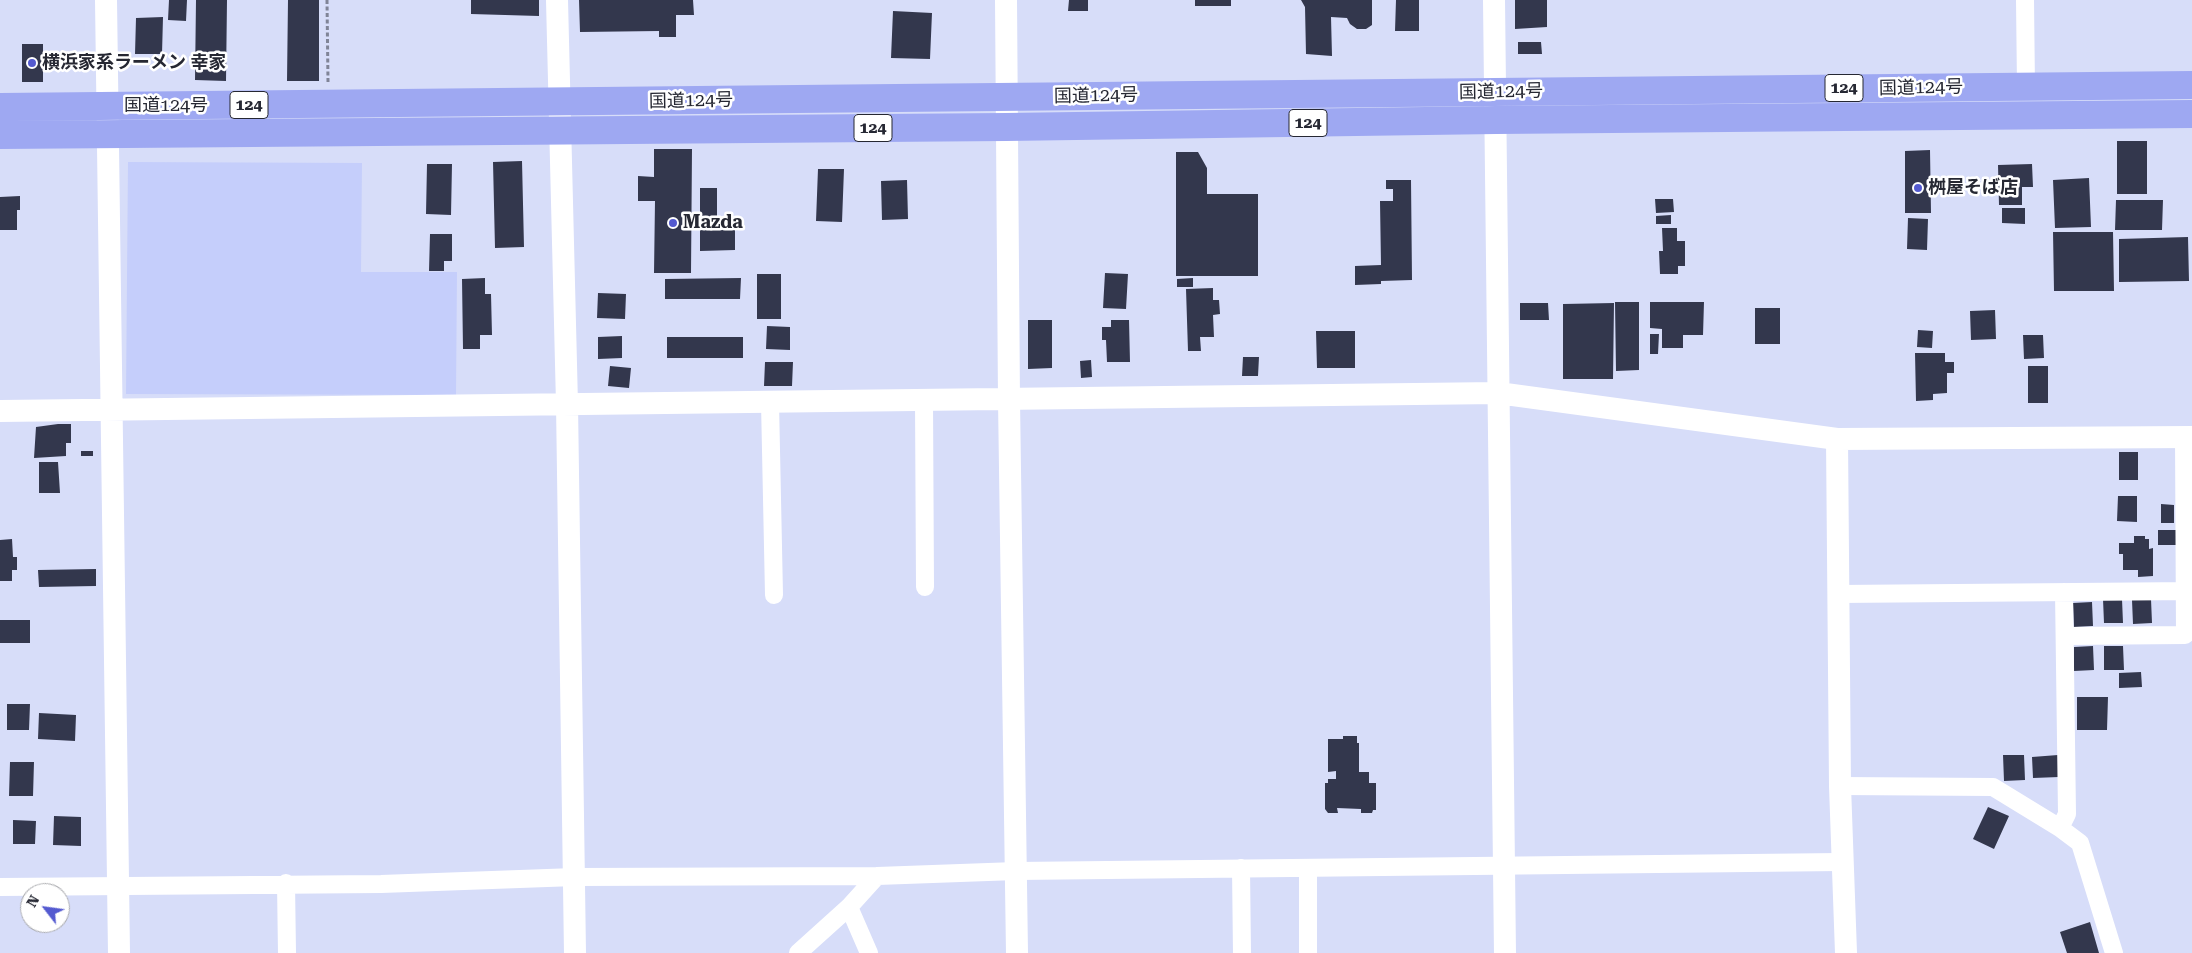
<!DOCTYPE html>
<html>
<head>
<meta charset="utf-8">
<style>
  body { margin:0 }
  #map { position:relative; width:2192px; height:953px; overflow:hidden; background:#d7ddf9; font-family:"Roboto Serif",serif }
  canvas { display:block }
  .north { position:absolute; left:20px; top:883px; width:50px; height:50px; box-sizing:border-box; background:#fff; border:1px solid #a8a9ad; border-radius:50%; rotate:300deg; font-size:14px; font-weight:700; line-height:20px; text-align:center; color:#262833 }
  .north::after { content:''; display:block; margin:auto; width:18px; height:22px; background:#545ad0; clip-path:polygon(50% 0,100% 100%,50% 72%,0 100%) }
</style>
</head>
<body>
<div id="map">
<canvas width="2192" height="953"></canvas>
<div class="north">N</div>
</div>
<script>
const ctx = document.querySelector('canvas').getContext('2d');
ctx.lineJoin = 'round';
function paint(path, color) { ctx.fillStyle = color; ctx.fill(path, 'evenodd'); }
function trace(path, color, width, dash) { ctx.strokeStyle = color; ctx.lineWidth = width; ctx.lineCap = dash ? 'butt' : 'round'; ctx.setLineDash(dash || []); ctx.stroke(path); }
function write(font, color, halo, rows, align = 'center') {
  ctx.font = font + ' "Roboto Serif","Noto Sans JP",serif'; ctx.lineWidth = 5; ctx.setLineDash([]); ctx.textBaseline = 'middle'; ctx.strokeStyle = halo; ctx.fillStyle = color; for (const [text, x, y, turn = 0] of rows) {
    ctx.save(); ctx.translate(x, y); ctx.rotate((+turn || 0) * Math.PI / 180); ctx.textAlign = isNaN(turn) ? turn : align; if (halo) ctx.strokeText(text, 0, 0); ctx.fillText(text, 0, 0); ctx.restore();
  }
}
paint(new Path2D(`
  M128,162L362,163L361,272H457L456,395L126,394Z`), '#c5cefb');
paint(new Path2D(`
  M169,0H187L186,21L168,20Z
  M196,0H227L226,81L195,80Z
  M288,0H319V81H287Z
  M471,0H539V16L471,14Z
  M579,0H693L694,15H676V37H659V31L580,32Z
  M1069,0H1088V11H1068Z
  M1195,0H1231V6H1195Z
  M1301,0H1372V25L1366,29H1357L1350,24L1347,18L1331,17L1332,56L1306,54L1305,7Z
  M1396,0H1419V31H1395Z
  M1515,0H1547V27L1515,29Z
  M893,11L932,13L930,59L891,58Z
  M163,17L162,54H135L136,18Z
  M1518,42H1541L1542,54H1518Z
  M22,44H43V82H22Z
  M2117,141H2147V194H2117Z
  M654,149H692L691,273H654L655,201H638V176L654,177Z
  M1930,150L1931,213H1905V151Z
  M1176,152H1198L1207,168V194H1258V276H1176Z
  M522,161L524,247L495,248L493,162Z
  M427,164H452L451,215L426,214Z
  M2032,164L2033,187H2022V205H1999L1998,165Z
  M818,169H844L842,222L816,221Z
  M2089,178L2091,227L2055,228L2053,180Z
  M907,180L908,219L882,220L881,181Z
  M1386,180H1411L1412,280L1381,281V284L1355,285V266L1381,265L1380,201H1393V189H1386Z
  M700,188H717V226H735V250L700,251Z
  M20,196V210H17V230H0V197Z
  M1655,199H1673L1674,212L1656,213Z
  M2116,200H2163L2162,230H2115Z
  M2002,208H2025V224L2002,223Z
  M1671,215V224H1656V216Z
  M1908,218L1928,219L1927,250L1907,249Z
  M1662,228H1677V241H1685V266H1678V274H1660L1659,251H1663Z
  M2053,232H2113L2114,291H2054Z
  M430,234H452V261H444V271H429Z
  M2188,237L2189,281L2119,282V239Z
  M1105,273L1128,274L1126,309L1103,308Z
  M757,274H781V319H757Z
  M485,278V294H491L492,335H480V349H463L462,279Z
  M741,278L740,299H665V279Z
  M1193,278V287H1177V279Z
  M1213,288V300H1219L1220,314L1213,315L1214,337H1200L1201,351H1188L1186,289Z
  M598,293L626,294L625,319L597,318Z
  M1615,302H1639V370L1616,371Z
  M1650,302H1704L1703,335H1683V348H1662V329L1650,328Z
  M1520,303H1548L1549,320H1520Z
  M1614,303L1613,379H1563V304Z
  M1755,308H1780V344H1755Z
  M1995,310L1996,339L1971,340L1970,311Z
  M1028,320H1052V368L1028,369Z
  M1111,320H1129L1130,362H1107L1106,340H1102V327H1111Z
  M767,326L790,327V350L766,349Z
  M1918,330L1933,331L1932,348L1917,347Z
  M1316,331H1355V368H1317Z
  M1650,334H1659L1658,354H1650Z
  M2023,335H2043L2044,358L2024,359Z
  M622,336V358L598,359V337Z
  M667,337H743V358H667Z
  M1915,353H1945V362H1954V373H1947V393L1933,394V400L1916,401Z
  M1243,357H1259L1258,376H1242Z
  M1091,360L1092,377L1081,378L1080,361Z
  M765,362H793L792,386H764Z
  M610,366L631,368L629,388L608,386Z
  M2028,366H2048V403H2028Z
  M58,424H71V443H66V456L34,458L36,427Z
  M81,451H93V456H81Z
  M2119,452H2138V480H2119Z
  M39,462H58L60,493H39Z
  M2118,496H2137V522L2117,521Z
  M2161,504L2174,505V523H2161Z
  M2158,530H2176V545H2158Z
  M2134,536H2145V539H2149V549L2153,548V576L2138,577V570H2123V554H2119V543H2134Z
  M12,539L13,557H17V570H12V581H0V540Z
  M96,569V586L39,587L38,570Z
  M2103,599H2122L2123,623H2104Z
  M2151,599L2152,623L2133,624L2132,600Z
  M2092,602L2093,626L2074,627L2073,603Z
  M0,620H30V643H0Z
  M2093,646L2094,670L2074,671V647Z
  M2104,646H2123L2124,670H2104Z
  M2141,672L2142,687L2119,688V673Z
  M2077,697H2108L2107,730H2077Z
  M7,704H30L29,730H7Z
  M39,713L76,715L75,741L38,739Z
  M1343,736H1357V743H1359V772H1369V783H1376V810H1373L1372,813H1361V809L1337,808L1338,813H1328L1325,809V783H1328V779H1336V771L1328,772V739H1343Z
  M2003,755H2024L2025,780L2004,781Z
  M2058,755L2059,777L2033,778L2032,757Z
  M10,762H34L33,796H9Z
  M1988,807L2009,816L1994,849L1973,839Z
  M54,816L81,817V846L53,845Z
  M13,820L36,821L35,844H13Z
  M2090,922L2099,953H2067L2060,932Z`), '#33374d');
trace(new Path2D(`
  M327,0L328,82`), '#808497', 3, [4, 2.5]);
trace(new Path2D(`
  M2025,0L2026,87
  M924,401L925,587
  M770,402L774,595
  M1838,594L2192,591
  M2065,636L2185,635L2184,437
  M1840,786L1993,787L2060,828L2080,843L2114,953
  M2060,828L2067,814L2064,592
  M1241,868L1242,953
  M1308,868V953
  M286,883L287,953
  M0,887L381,884L575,877L877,876L1016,871L1841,862
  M849,907L869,953
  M798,953L849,907L877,876`), '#fff', 18);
trace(new Path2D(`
  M106,0L119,953
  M557,0L567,404L575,953
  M1006,0L1009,400L1017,953
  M1494,0L1505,953
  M0,411L1498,393L1837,439L2192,437
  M1837,439L1840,786L1846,953`), '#fff', 22);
trace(new Path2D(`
  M0,107L2192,85
  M0,135L1006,127L1496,120L2192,114`), '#9ea8f2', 28);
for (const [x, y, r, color] of [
  [32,63,5,"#545ad0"],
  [1918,188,5,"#545ad0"],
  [673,223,5,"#545ad0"]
]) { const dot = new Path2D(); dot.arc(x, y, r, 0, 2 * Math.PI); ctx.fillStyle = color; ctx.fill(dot); trace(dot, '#fff', 2); }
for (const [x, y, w] of [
  [1844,88,38],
  [249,105,38],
  [1308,123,38],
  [873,128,38]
]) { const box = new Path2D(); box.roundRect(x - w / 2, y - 13.5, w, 27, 4); ctx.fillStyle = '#fff'; ctx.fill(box); trace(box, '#262833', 1); }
write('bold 16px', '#262833', null, [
  ["124",1844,88],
  ["124",249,105],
  ["124",1308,123],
  ["124",873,128]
]);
write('bold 18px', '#262833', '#fff', [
  ["横浜家系ラーメン 幸家",42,63],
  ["桝屋そば店",1928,188],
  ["Mazda",683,223]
], 'left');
write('18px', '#262833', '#fff', [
  ["国道124号",1921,88,-1],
  ["国道124号",1501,92,-1],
  ["国道124号",1096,96,-1],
  ["国道124号",691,101,-1],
  ["国道124号",166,106]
]);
</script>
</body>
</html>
